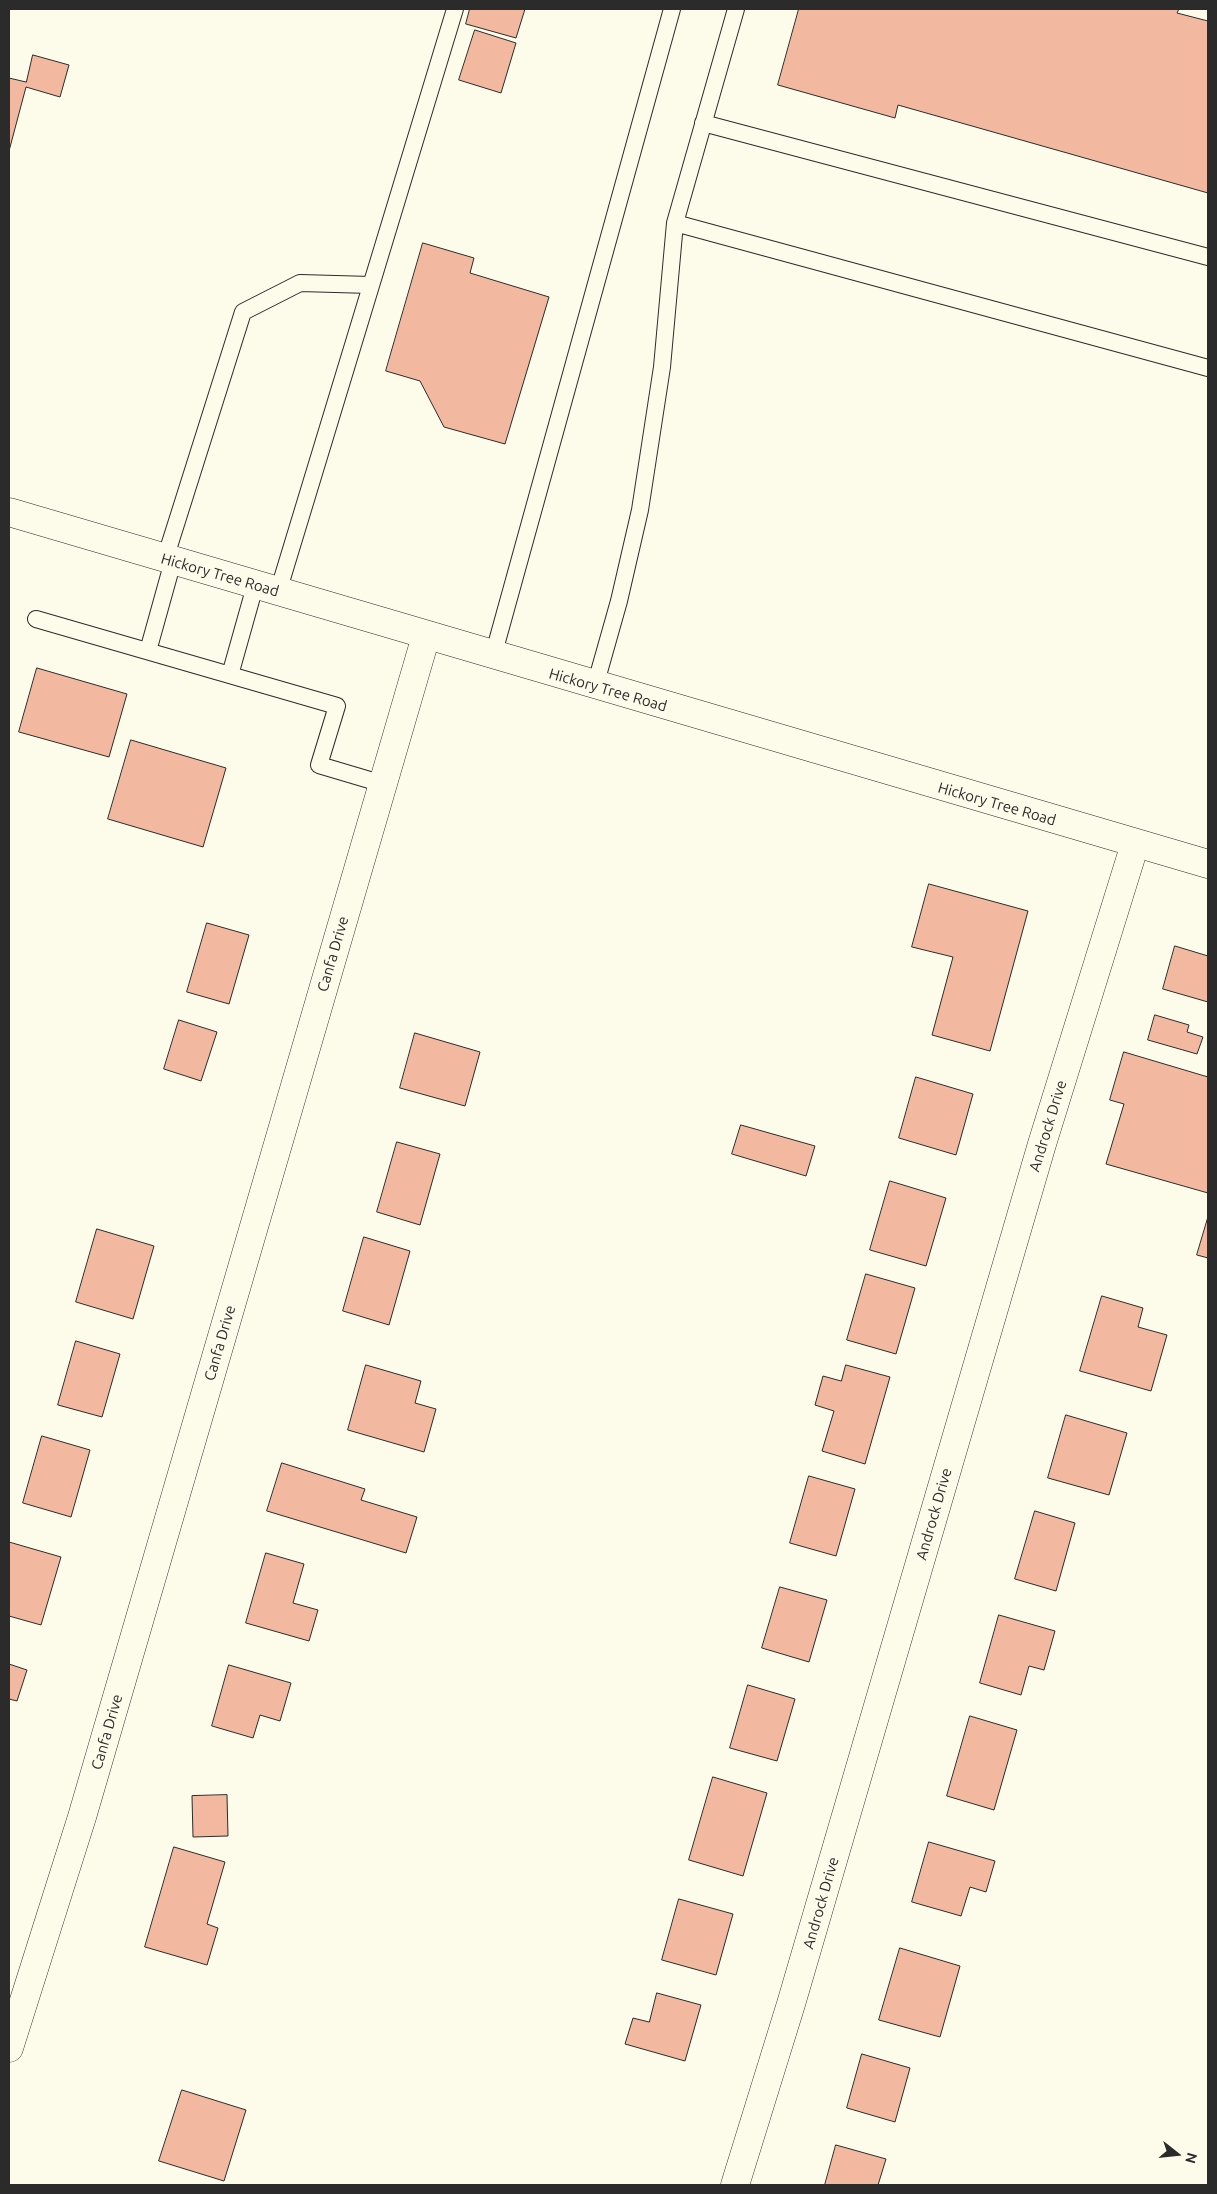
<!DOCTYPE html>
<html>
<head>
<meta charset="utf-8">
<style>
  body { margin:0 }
  #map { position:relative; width:1217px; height:2194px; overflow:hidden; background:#fdfbea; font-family:Ubuntu,sans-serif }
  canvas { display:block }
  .frame { position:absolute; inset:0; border:10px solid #2b2b2b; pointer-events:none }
  .north { position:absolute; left:1152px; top:2129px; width:50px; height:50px; -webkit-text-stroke:4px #fdfbea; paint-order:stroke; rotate:106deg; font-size:14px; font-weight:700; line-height:20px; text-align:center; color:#2b2b2b }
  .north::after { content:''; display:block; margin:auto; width:18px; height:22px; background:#2b2b2b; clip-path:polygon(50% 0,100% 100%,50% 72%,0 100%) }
</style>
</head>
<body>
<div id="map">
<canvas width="1217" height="2194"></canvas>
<div class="frame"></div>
<div class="north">N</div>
</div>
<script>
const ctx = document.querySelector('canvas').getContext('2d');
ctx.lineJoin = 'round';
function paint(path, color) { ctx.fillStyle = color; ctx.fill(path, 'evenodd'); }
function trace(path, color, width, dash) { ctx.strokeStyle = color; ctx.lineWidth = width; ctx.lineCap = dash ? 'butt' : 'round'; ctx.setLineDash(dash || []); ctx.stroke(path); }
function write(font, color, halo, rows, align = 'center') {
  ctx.font = font + ' Ubuntu,sans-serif'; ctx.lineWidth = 4; ctx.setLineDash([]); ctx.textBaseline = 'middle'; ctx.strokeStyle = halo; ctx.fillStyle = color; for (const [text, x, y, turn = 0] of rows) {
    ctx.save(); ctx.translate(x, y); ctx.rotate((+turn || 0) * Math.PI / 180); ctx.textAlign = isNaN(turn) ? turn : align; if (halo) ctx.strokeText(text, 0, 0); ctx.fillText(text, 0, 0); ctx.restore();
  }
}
const building = new Path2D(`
  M470,9H525L516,38L466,24Z
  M799,9H1179L1177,13L1208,21V193L898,105L895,118L778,85Z
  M475,30L516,43L501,93L459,80Z
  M33,55L69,65L60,97L26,87L9,151V78L26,82Z
  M423,243L474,258L470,273L549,297L505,444L444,427L420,381L386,371Z
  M37,668L127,694L109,757L19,732Z
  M131,740L226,768L203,847L108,819Z
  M929,884L1028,911L990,1051L932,1035L953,957L912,947Z
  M207,923L249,935L229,1004L187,992Z
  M1175,946L1208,956V1002L1163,989Z
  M1155,1015L1189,1025L1187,1032L1203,1037L1197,1054L1148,1040Z
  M179,1020L217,1032L201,1081L164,1069Z
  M415,1033L480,1052L465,1106L400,1088Z
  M1124,1052L1208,1077V1193L1106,1164L1124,1104L1110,1100Z
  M916,1077L973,1094L956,1155L899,1138Z
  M741,1125L815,1146L806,1176L732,1154Z
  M397,1142L440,1154L420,1225L377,1212Z
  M890,1181L946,1198L926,1266L870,1250Z
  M1208,1217V1258L1197,1255Z
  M97,1229L154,1246L133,1319L76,1302Z
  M364,1237L410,1251L389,1325L343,1311Z
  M866,1274L915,1288L896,1354L847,1340Z
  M1102,1296L1143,1308L1138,1327L1167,1335L1151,1391L1080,1371Z
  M76,1341L120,1354L102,1417L58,1405Z
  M366,1365L421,1381L415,1403L436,1409L424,1452L348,1430Z
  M846,1365L890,1377L865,1464L822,1451L834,1411L815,1405L823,1376L841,1381Z
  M1066,1415L1127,1433L1109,1495L1048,1478Z
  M42,1436L90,1450L71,1517L23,1503Z
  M282,1463L365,1489L361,1500L417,1517L406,1553L267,1511Z
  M809,1476L855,1489L836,1556L790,1543Z
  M1035,1511L1075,1523L1056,1591L1015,1579Z
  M9,1542L61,1557L41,1625L9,1616Z
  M266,1553L304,1564L293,1603L318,1610L309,1641L246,1623Z
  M780,1587L827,1600L809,1662L762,1648Z
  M999,1615L1055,1631L1044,1670L1029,1666L1021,1695L980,1683Z
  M9,1664L27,1670L17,1701L9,1699Z
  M229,1665L291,1683L280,1721L260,1715L253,1738L212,1726Z
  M748,1685L795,1699L777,1761L730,1748Z
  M970,1716L1017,1730L994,1810L947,1796Z
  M713,1777L767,1793L743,1876L689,1860Z
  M227,1795L228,1836L193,1837L192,1796Z
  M929,1842L995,1861L986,1892L970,1887L961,1916L912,1902Z
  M174,1847L225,1862L207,1924L218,1928L207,1965L145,1947Z
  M679,1899L733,1914L716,1975L662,1960Z
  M900,1948L960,1966L940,2037L879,2020Z
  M657,1993L701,2005L685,2061L625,2044L633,2018L649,2022Z
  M862,2054L910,2068L895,2122L847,2108Z
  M182,2090L246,2110L224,2181L159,2161Z
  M836,2145L886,2159L878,2185H825Z`);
paint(building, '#f2b8a0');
trace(building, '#2b2b2b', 1);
const lane = new Path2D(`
  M703,123L1208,257
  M675,223L1208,368
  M165,559L243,312L300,283L371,285
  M278,592L455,9
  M36,619L337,706L319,765L383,784
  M148,651L173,561
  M493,656L672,9
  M230,675L255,586
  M595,686L619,601L640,510L662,367L675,223L736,9`);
const street = new Path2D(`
  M9,2048L82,1817L426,636
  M735,2185L791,2004L1042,1144L1135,844`);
const secondary = new Path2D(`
  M9,512L1208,864`);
trace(lane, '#2b2b2b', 18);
trace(street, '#2b2b2b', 29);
trace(secondary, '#2b2b2b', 29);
trace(lane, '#fdfbea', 16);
trace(street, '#fdfbea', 28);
trace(secondary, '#fdfbea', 28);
write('15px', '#2b2b2b', '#fdfbea', [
  ["Hickory Tree Road",220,575,16],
  ["Hickory Tree Road",608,690,16],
  ["Hickory Tree Road",997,804,16],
  ["Canfa Drive",333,954,-74],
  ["Androck Drive",1048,1126,-73],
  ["Canfa Drive",220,1343,-74],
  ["Androck Drive",934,1514,-74],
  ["Canfa Drive",107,1732,-74],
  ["Androck Drive",821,1903,-74]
]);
</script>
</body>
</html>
